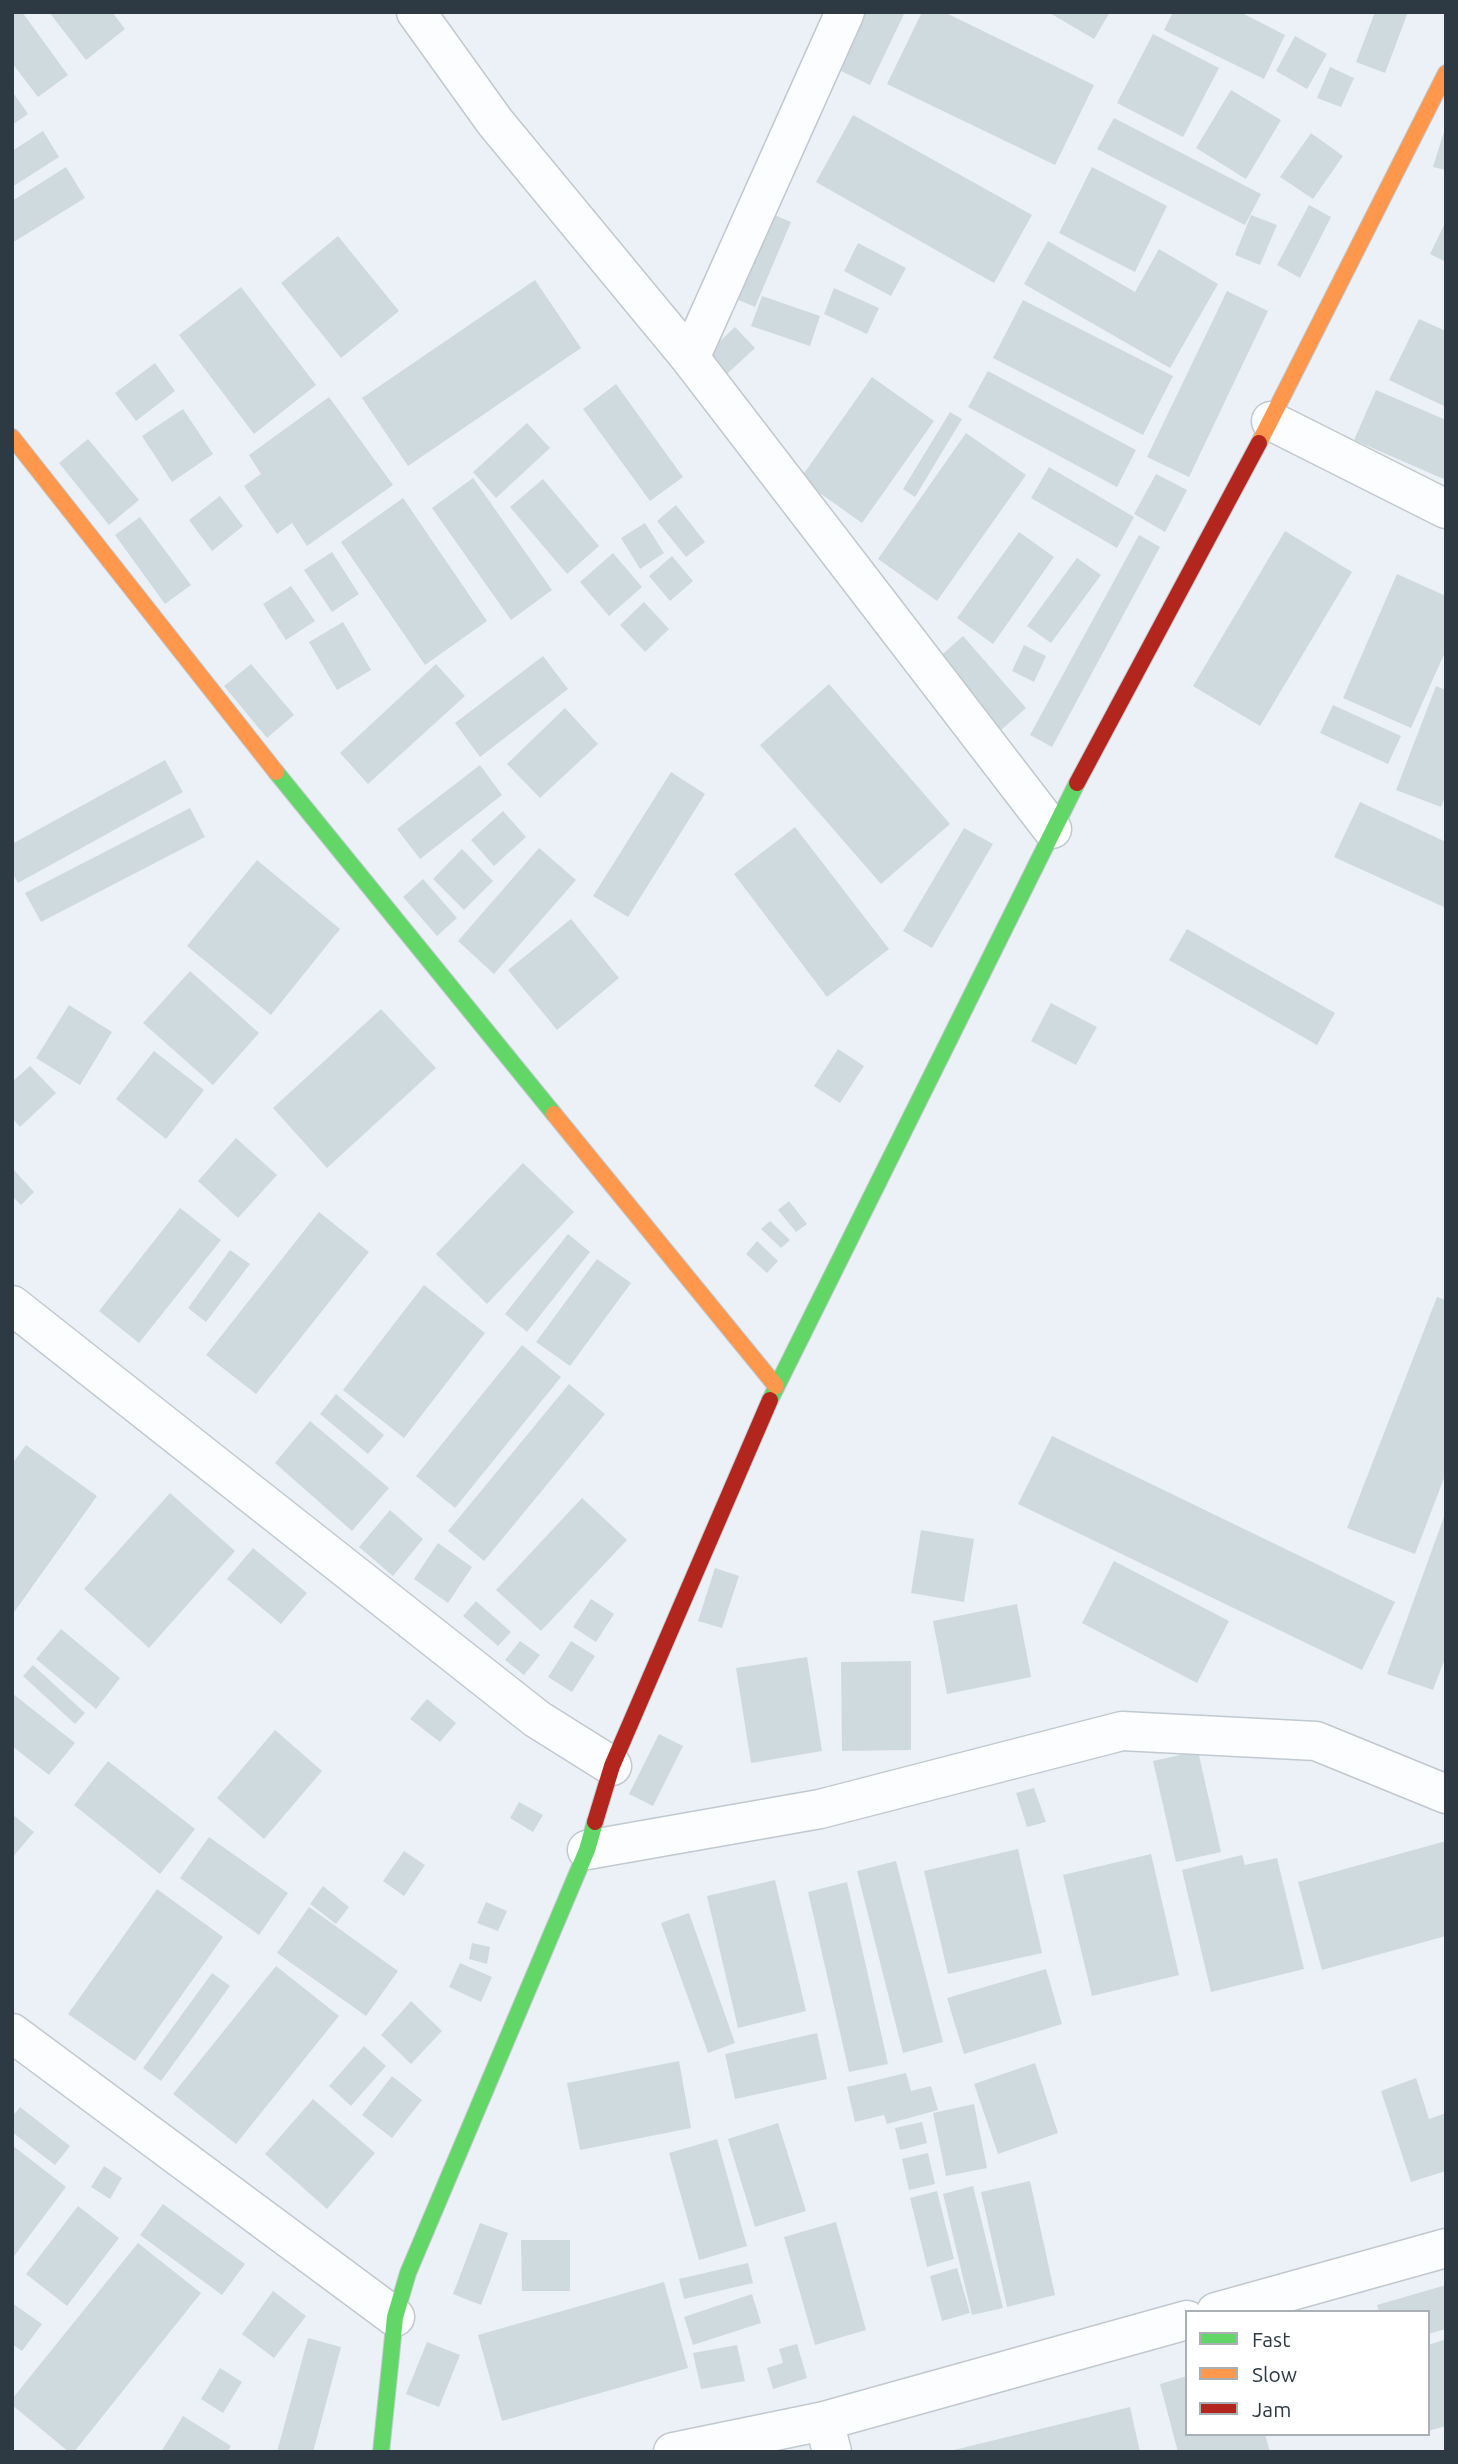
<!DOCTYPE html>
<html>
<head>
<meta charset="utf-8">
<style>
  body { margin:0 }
  #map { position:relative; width:1458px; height:2464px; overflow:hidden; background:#ebf1f7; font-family:Ubuntu,sans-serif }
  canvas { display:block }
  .frame { position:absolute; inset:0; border:14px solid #2d3a44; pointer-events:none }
  .legend { position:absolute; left:1185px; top:2310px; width:245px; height:126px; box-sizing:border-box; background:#fff; border:2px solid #abb0b4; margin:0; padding:9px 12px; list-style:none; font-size:21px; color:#2d3a44 }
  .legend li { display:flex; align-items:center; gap:14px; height:35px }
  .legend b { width:35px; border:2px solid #abb0b4 }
</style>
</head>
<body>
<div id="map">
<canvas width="1458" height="2464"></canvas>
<div class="frame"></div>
<ul class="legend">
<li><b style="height:9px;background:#63d668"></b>Fast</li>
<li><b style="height:9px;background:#ff974d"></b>Slow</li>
<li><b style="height:9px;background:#b3261e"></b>Jam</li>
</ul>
</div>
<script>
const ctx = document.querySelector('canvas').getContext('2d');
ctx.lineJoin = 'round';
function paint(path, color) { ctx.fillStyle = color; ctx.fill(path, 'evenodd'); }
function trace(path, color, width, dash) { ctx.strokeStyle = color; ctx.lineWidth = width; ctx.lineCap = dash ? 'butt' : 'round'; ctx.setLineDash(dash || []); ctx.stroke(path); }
paint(new Path2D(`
  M12,12H22L68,75L38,97L12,63Z
  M49,12H112L125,29L86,60Z
  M864,12H905L870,85L837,69Z
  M922,12H944L1094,85L1055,165L887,84Z
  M1048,12H1110L1094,39Z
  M1173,12H1240L1285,35L1264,79L1164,30Z
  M1375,12H1408L1385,73L1356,62Z
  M1153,34L1219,68L1183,137L1117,103Z
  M1295,36L1327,54L1307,89L1276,71Z
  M1330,67L1354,78L1341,107L1317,98Z
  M1231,90L1281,120L1246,179L1196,148Z
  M12,91L28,114L12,125Z
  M853,115L1032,215L994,283L816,182Z
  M1114,118L1261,194L1245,225L1097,149Z
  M1445,128H1446V170L1433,167Z
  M43,131L59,157L12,187V151Z
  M1311,133L1343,156L1313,199L1280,177Z
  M66,167L85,198L12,243V201Z
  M1092,167L1167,206L1135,272L1059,233Z
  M1309,205L1331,217L1300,278L1277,265Z
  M758,208L791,222L755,307L722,293Z
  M1251,215L1277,225L1260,265L1235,255Z
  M1446,221V262L1430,254Z
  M338,236L399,311L341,358L281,283Z
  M1048,241L1135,292L1159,249L1218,284L1170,368L1024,284Z
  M858,243L906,268L891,296L844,271Z
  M535,280L581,348L408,466L362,398Z
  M241,287L316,385L254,434L179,335Z
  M834,288L879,308L867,334L824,314Z
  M1227,291L1268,311L1189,477L1147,457Z
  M762,296L820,316L810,346L751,326Z
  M1023,300L1173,376L1143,435L993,358Z
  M1419,319L1446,331V407L1389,380Z
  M735,327L755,348L727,374L707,353Z
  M155,363L175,391L136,421L115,393Z
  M988,371L1136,450L1117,487L968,407Z
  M872,377L934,421L862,523L800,479Z
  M616,384L683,477L650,501L583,409Z
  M1376,390L1446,420V480L1354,440Z
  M329,397L393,485L307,546L292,523L277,534L244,486L261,474L249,455Z
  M183,409L213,454L172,482L142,436Z
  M950,412L962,419L915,497L903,489Z
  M527,423L550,448L496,498L473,472Z
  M966,433L1026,475L937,601L878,559Z
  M88,439L139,500L109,525L59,463Z
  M1049,467L1134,517L1117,548L1031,498Z
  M1156,474L1187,490L1165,532L1134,514Z
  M473,478L552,590L511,620L432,508Z
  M543,479L599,546L567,574L510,507Z
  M220,496L243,526L212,551L189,520Z
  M403,498L487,621L425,665L341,542Z
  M676,505L705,542L686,557L657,521Z
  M140,517L191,585L165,604L115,535Z
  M645,523L664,553L640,569L621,538Z
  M1285,531L1352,572L1260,726L1193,686Z
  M1019,532L1054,557L993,644L957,618Z
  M1139,535L1160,547L1052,747L1030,735Z
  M332,552L359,594L332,612L304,570Z
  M613,553L642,587L609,616L580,582Z
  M672,556L693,581L670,601L649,576Z
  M1077,558L1101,575L1051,643L1027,626Z
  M1397,574L1446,596V650L1411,728L1343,698Z
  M291,586L315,621L286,640L263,604Z
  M644,602L669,629L645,652L620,625Z
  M343,622L371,670L337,690L309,642Z
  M963,636L1026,708L1001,730L938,658Z
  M1024,645L1046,656L1034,682L1012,671Z
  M543,656L568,689L480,757L455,723Z
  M251,664L294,715L267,738L224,686Z
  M436,664L465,696L368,784L340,753Z
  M829,684L950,824L881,884L760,745Z
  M1436,686L1446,690V794L1441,807L1396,790Z
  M1333,705L1401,736L1388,764L1320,733Z
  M565,708L598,744L540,798L507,764Z
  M165,760L183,792L18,883L12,872V844Z
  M480,765L502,795L420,859L397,829Z
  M671,772L705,794L628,917L593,896Z
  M1360,802L1446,842V908L1334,857Z
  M190,808L205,837L41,922L25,893Z
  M503,811L526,837L494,866L471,840Z
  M795,827L889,949L827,997L734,874Z
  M964,828L993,844L932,948L903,931Z
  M539,848L576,880L494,974L458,941Z
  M462,849L493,881L464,910L433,879Z
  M257,860L340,929L271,1015L187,946Z
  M423,879L457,918L437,936L403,897Z
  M571,919L619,978L557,1030L508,970Z
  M1187,929L1335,1013L1317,1045L1169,960Z
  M190,971L259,1033L213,1085L143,1023Z
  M1051,1003L1097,1027L1076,1065L1031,1041Z
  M69,1005L112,1032L80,1085L36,1058Z
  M381,1009L436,1068L327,1168L273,1108Z
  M838,1049L864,1066L840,1103L814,1086Z
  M154,1051L204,1090L166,1139L116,1099Z
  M30,1066L56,1093L20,1127L12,1118V1082Z
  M236,1138L277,1175L238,1218L198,1181Z
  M523,1163L574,1212L487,1304L436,1254Z
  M14,1170L34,1192L21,1205L12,1196V1172Z
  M789,1201L807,1224L796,1232L778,1210Z
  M180,1208L221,1240L139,1343L99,1311Z
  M319,1212L369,1252L256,1394L206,1355Z
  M770,1221L790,1240L781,1248L761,1229Z
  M568,1234L590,1252L527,1332L505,1314Z
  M757,1241L778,1261L767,1273L746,1254Z
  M230,1250L250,1264L206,1322L188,1308Z
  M597,1259L631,1283L570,1366L536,1342Z
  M424,1285L485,1333L404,1438L343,1390Z
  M1437,1297L1446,1300V1473L1415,1554L1347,1528Z
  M522,1345L561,1377L455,1508L416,1476Z
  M569,1384L605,1414L484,1561L448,1531Z
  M336,1394L384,1435L368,1454L320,1414Z
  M310,1421L389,1488L352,1531L275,1463Z
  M1052,1436L1395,1602L1362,1670L1018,1504Z
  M26,1445L97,1496L12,1615V1464Z
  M170,1493L235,1551L149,1648L84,1589Z
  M582,1498L627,1540L541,1631L496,1590Z
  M390,1510L423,1539L393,1576L359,1547Z
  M1445,1514L1446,1656L1433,1690L1387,1674Z
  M921,1530L974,1539L964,1602L911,1593Z
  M438,1543L472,1567L448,1603L414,1579Z
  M253,1548L307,1593L281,1624L227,1579Z
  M1114,1561L1229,1621L1197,1683L1082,1623Z
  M715,1568L739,1576L722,1628L698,1621Z
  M591,1599L614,1614L596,1642L573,1627Z
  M476,1601L511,1632L498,1646L463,1616Z
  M1017,1604L1031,1677L947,1694L933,1621Z
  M61,1629L120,1678L96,1709L36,1659Z
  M520,1641L540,1655L524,1675L505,1660Z
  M571,1641L595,1656L572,1692L548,1677Z
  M807,1657L822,1751L751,1763L736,1668Z
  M911,1661V1750L842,1751L841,1662Z
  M33,1665L85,1713L75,1724L23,1676Z
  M12,1693L75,1743L49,1775L12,1746Z
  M427,1699L456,1723L440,1742L410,1719Z
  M275,1730L322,1771L264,1839L217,1798Z
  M659,1734L683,1746L653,1806L629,1794Z
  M1198,1751L1221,1852L1176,1862L1153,1761Z
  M108,1761L195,1829L160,1874L74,1805Z
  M1034,1788L1046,1822L1027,1827L1016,1793Z
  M519,1802L543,1815L533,1832L510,1818Z
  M12,1814L34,1832L12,1858Z
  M209,1837L288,1893L259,1935L180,1878Z
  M1446,1841V1936L1322,1970L1298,1882Z
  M1018,1849L1042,1953L948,1974L924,1871Z
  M404,1851L425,1865L404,1896L383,1881Z
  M1151,1854L1179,1975L1092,1996L1063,1875Z
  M1242,1855L1245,1865L1277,1858L1304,1969L1211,1992L1182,1870Z
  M896,1861L943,2042L903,2053L857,1871Z
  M775,1880L806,2011L738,2028L707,1896Z
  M847,1882L888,2064L849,2072L808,1892Z
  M323,1886L349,1907L336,1924L310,1904Z
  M157,1889L223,1937L135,2061L68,2014Z
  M486,1902L507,1911L498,1931L477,1923Z
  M309,1907L398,1971L366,2016L277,1953Z
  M689,1913L735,2043L708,2053L661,1923Z
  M472,1943L490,1947L487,1964L469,1959Z
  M460,1963L492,1977L481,2002L449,1987Z
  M276,1966L339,2016L236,2144L173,2094Z
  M1046,1969L1062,2024L964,2054L947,1998Z
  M212,1973L230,1986L161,2081L143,2068Z
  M411,2001L442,2031L411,2064L381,2035Z
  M817,2033L827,2079L735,2099L725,2054Z
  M364,2046L386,2066L351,2106L329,2086Z
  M679,2061L691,2128L580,2150L567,2083Z
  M1035,2063L1058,2133L998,2154L974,2084Z
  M906,2073L911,2091L931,2086L938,2110L887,2124L884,2115L855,2122L847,2087Z
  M392,2076L422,2100L392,2138L362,2115Z
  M1416,2078L1429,2119L1446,2113V2171L1411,2182L1381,2091Z
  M313,2099L375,2153L327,2209L265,2154Z
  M974,2104L987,2168L946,2176L933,2113Z
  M20,2107L70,2146L55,2165L12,2132V2117Z
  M922,2122L927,2143L900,2150L895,2128Z
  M778,2123L806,2211L755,2227L728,2139Z
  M717,2139L747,2246L699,2260L669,2153Z
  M12,2145L66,2187L12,2259Z
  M928,2153L935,2184L909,2190L902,2159Z
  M104,2166L122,2178L110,2199L91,2187Z
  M1030,2181L1055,2295L1007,2307L981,2192Z
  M973,2186L1003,2308L972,2315L943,2194Z
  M937,2191L954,2259L927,2267L910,2198Z
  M163,2204L245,2264L222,2295L140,2235Z
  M78,2206L119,2238L67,2306L26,2274Z
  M836,2222L866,2330L815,2345L784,2237Z
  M480,2223L508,2233L481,2305L453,2294Z
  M521,2240H570V2291H522Z
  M138,2243L201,2293L74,2452H69L12,2405V2399Z
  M748,2263L753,2283L684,2299L679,2279Z
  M957,2268L970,2313L942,2321L930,2276Z
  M664,2282L688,2368L502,2421L478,2335Z
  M1446,2285V2329L1428,2334V2312H1379L1377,2305Z
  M273,2291L306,2316L274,2358L242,2334Z
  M752,2294L761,2323L693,2345L684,2317Z
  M12,2303L42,2324L22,2351L12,2344Z
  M308,2338L341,2347L313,2452H277Z
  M1446,2339V2426L1428,2431V2345Z
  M427,2342L460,2355L439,2407L406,2394Z
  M797,2344L807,2378L773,2389L767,2368L783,2363L779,2349Z
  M737,2345L745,2381L701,2389L693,2353Z
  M220,2368L242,2382L223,2413L201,2399Z
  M1187,2376V2434H1265L1270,2452H1178L1160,2384Z
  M1130,2407L1140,2452H950V2451Z
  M183,2416L231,2446L227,2452H161Z`), '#cfdadf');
const street = new Path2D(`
  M416,12L495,122L690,358L1052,829
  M690,358L845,12
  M1271,421L1446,509
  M12,1305L537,1719L612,1766
  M587,1850L820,1809L1122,1731L1316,1741L1446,1794
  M12,2033L395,2317
  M1216,2312L1446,2248
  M824,2421L1187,2320
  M673,2452L824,2421L832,2452`);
const fast = new Path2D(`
  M276,772L554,1114
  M770,1400L1077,783
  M381,2452L395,2317L408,2273L587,1850L595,1822`);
const slow = new Path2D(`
  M12,437L276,772
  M1259,443L1446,73
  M554,1114L776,1386`);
const jam = new Path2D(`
  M1077,783L1259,443
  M595,1822L612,1766L770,1400`);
trace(street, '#c1c9d0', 41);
trace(fast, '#c1c9d0', 18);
trace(slow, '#c1c9d0', 18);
trace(jam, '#c1c9d0', 18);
trace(street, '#fcfdfe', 38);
trace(fast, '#63d668', 16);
trace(slow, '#ff974d', 16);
trace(jam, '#b3261e', 16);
</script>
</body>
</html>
